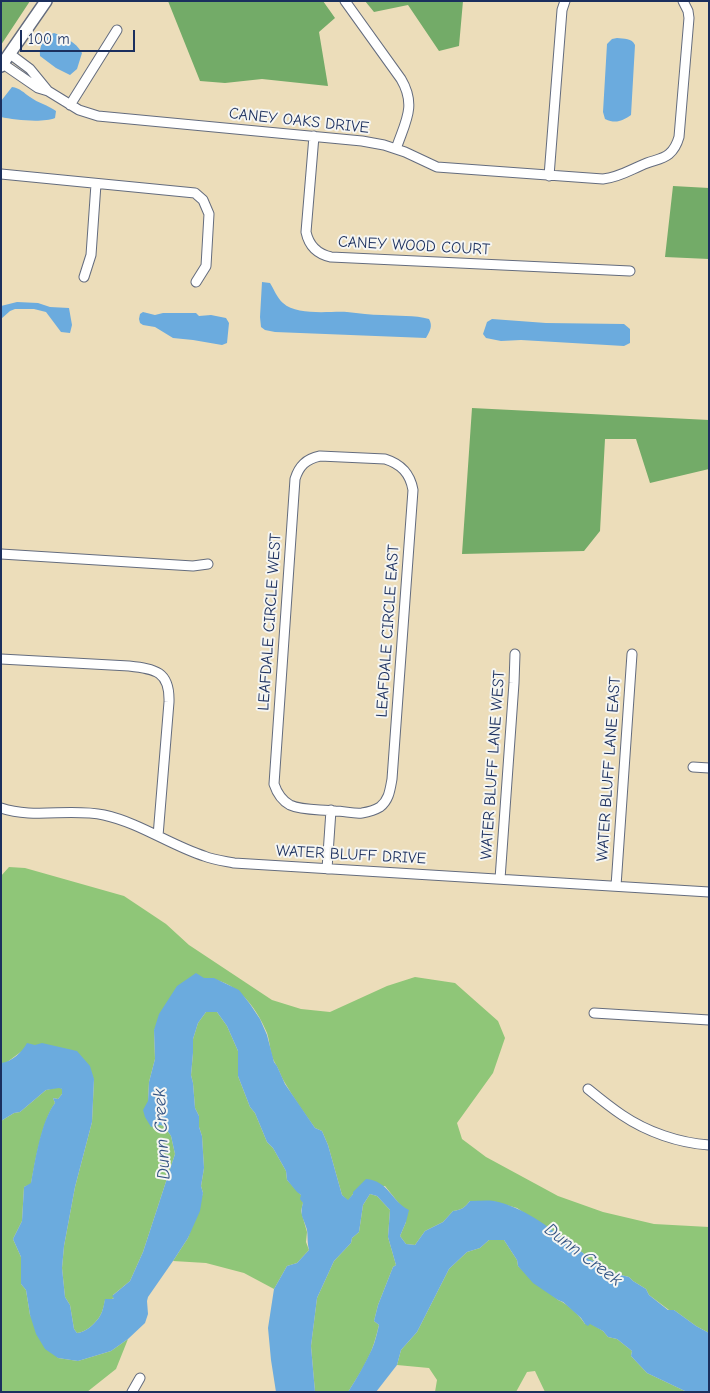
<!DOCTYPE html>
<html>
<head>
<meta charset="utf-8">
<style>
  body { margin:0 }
  #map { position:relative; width:710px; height:1393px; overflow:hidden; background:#ecddba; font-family:"Comic Neue",sans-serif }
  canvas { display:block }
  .frame { position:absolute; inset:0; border:2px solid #1b2f5e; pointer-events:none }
  .scale { position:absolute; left:20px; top:30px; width:115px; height:22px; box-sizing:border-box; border:2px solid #1b2f5e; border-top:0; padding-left:6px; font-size:15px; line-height:18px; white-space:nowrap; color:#1b2f5e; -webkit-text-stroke:4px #f6f6f2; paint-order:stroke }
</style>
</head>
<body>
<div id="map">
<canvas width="710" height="1393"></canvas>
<div class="frame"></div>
<div class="scale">100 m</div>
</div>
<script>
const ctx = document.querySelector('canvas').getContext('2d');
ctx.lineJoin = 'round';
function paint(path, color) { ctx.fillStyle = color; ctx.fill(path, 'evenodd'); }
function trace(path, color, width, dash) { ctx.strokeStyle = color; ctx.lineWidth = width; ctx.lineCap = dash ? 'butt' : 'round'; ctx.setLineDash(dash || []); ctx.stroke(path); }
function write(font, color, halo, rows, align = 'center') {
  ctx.font = font + ' "Comic Neue",sans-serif'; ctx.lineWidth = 4; ctx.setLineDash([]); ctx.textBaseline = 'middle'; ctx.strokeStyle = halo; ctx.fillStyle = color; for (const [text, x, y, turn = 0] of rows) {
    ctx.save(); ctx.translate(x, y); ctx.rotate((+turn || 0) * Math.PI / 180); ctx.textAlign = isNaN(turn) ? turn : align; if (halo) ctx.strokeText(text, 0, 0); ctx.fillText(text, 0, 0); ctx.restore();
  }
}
paint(new Path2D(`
  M9,867L25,868L124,896L166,924L189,945L272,1000L301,1009L330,1012L387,986L415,977L455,983L498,1021L505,1038L493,1073L457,1123L462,1139L486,1157L558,1196L603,1212L654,1224L709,1227V1333L696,1326L674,1310H669L649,1295L646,1289L633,1281L629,1277L613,1273L607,1267L599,1265L593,1261L587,1259L586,1255L517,1208L492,1201H470C465,1207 462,1210 453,1211L443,1222L425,1231L415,1245L406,1244L400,1236L406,1222L401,1206L385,1186L353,1194L348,1201L342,1195L328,1145L322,1131L315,1128C305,1114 294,1099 285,1083C281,1077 279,1069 275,1063C270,1055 270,1042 267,1033C256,1006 235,979 204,978L154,1030L155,1059L149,1082L148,1101L160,1125L164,1126L171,1136L175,1154L143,1252L130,1281L113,1295L115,1297L112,1299L105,1300C104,1305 103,1311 100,1316C96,1323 85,1333 77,1333L74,1329L70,1305L65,1297L62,1268L64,1246L75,1187L92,1122L94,1079L22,1051L6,1063H1V876Z
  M206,1012H217L227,1026L238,1051V1076L250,1107L255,1113L267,1142L273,1148L286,1171L287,1180L301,1195L303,1203L301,1211L307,1232L306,1242L309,1250L297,1263L287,1266L274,1289L244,1273L206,1263L173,1261L188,1238L203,1193L201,1186L204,1168L202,1136L199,1127V1116L195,1108L193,1083L191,1075L193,1053V1039L198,1023Z
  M59,1087L62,1089V1094L58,1099L53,1098L55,1103C42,1121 35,1162 31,1184L24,1187L22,1221L13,1239L21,1257V1284L26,1290L30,1315L58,1358L78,1361L111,1351L128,1339L116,1369L87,1392H1V1121L14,1113L20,1112L46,1090Z
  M370,1194L377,1196L390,1210L388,1237L396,1265L393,1267L378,1305L374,1321L379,1325C377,1333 375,1341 372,1349C366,1364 357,1378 348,1392H315L311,1346L317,1298L334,1261L351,1243L352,1238L359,1232L363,1205Z
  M489,1240H504L517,1260L518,1266L558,1300C568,1304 579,1315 585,1324L590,1323L603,1331L608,1337L617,1339L632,1351L631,1356L647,1373L687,1392H545L535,1371L527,1372L516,1392H435L437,1380L429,1368L397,1365L401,1350L417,1332L449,1269L467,1252L480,1248Z`), '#8fc678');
paint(new Path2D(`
  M1,1H30L1,45Z
  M168,1H323L335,18L319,32L328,86L262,79L225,83L200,81Z
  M365,1H463L459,46L439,51L408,5L374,12Z
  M673,186L709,188V259L665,257Z
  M472,408L709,420V469L650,483L636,439H605L600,531L584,551L462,554Z`), '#73ab68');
paint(new Path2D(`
  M54,33C65,37 76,42 82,53L77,69L70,75L56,68L40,56C39,46 44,36 54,33Z
  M617,38C624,39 632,38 635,45L631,115C622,121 616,124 605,119L603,112L607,44L612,39Z
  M12,87C20,88 24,93 30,97C38,103 48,105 56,111L55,118C43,123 14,120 1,117V101Z
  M262,282L270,283C274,289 277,298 283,303C297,316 329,311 347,312C359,313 371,315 382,315C397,316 415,315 429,319C433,326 430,331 426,338L275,332L265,330L261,327L260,317Z
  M17,302L38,303L50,307L69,308L72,325L70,333L61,332L46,312L34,309H15L10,311L1,319V306Z
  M143,312L155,315L163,313H196L199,316L211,315L226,318L229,323L227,343L222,345L193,340L173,338L155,327L143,325L140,323L139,319L140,314Z
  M492,319L546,323L624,324L630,329V343L624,346L521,340L501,341L486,338L483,334L487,322Z
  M196,973L204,978H214L239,990L250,1004L260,1019L267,1035L274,1062L277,1066L285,1084L315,1128L322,1131L328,1145L342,1195L348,1200L353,1194V1192L366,1179C389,1181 391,1201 409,1210L406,1222L400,1236L406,1244L415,1245L425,1231L443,1222L453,1211C462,1210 465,1207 470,1201C478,1201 486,1200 494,1201C523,1207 548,1226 570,1244C576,1249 585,1252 588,1259L593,1261L597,1259L599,1265L607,1267L613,1273L629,1277L633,1281L646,1289L649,1295L668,1310H674L696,1326L709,1333V1392H687L647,1373L631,1356L632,1351L617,1339L608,1337L603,1331L590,1324L588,1326L585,1324L581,1318L563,1302L558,1300L533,1283L518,1266L517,1260L504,1240H489L480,1248L467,1252L449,1269L417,1332L401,1350L397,1365L376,1392H348C357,1378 365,1364 372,1349C375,1342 377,1333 379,1325L374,1321L378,1305L393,1267L396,1265L388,1237L390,1210L377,1196L370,1194L363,1205L359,1232L352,1238L351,1243L334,1261L317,1298L311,1346L315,1392H276L271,1360L268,1328L274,1289L287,1266L297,1263L309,1250C307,1242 308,1236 307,1230C304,1218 299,1216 303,1203L300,1199L301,1195L297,1192L287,1180L286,1171L273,1148L267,1142L255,1113L250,1107L238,1076V1051L227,1026L217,1012H206L198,1023L193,1039V1053L191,1075L193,1083L195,1108L199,1116V1127L202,1136L204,1168L201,1186L203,1193L200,1211L188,1238L173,1261L148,1297L147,1301L148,1314L145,1323L128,1339L111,1351L78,1361L58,1358L45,1349L36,1334L30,1315L26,1290L21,1284V1257L13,1239L22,1221L24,1187L31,1183C35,1161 41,1121 55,1103L53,1098L58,1099L62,1094V1089L59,1088L46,1090L20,1112L14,1113L1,1121V1063C12,1062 22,1052 27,1043L35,1045L42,1043L77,1051L90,1066L94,1079L92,1122L75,1187L64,1246L62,1268L65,1297L70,1305L74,1329L77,1333C85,1333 96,1323 100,1316C103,1311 104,1304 105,1299H112L114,1298L112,1296L130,1281L143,1252L175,1154L171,1136L164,1126L160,1125L151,1127L145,1117L143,1110L148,1101L149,1082L155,1059L154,1030L159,1014L177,986Z`), '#6babde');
const minor = new Path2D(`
  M345,1L401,79C417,106 405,122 396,149
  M10,54L30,69L48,91
  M3,64L38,88L48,91L79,110L98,116L362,141L384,145L405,152L437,167L603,179C621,177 631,169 647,163C655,160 663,159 669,154C675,149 677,144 679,137L689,18L688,11L683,1
  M70,105L117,30
  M314,136L306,232C309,246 317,254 331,257L630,271
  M1,174L195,193L203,200L209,214L206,266L196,282
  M549,176L562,10L565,1
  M84,277L91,255L96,184
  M320,456L385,459C401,464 410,473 413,490L392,779C390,790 389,800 380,807C375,810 368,812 362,813C354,814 344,811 335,811C321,809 303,811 290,805C281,800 277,793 274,784L295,479C299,466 306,459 320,456Z
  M1,554L193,566L208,564
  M1,659L129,666C155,669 170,671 169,702L158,836
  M693,767L709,768
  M1,808C33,819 70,808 104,815C140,823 170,845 204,856C214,860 224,861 234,863L709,892
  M327,869L331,810
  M500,879L514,683L515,654
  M616,886L632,654
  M594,1013L709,1020
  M588,1089C599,1098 610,1107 622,1115C647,1132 679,1143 709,1145
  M132,1392L140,1378`);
const tertiary = new Path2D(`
  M1,66L46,1`);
trace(minor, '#646c7e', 11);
trace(tertiary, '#646c7e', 14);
trace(minor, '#fff', 9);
trace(tertiary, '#fff', 11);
write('16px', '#1b2f5e', '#f6f6f2', [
  ["CANEY OAKS DRIVE",299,121,6],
  ["CANEY WOOD COURT",414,246,3],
  ["LEAFDALE CIRCLE WEST",270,622,-86],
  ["LEAFDALE CIRCLE EAST",388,631,-86],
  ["WATER BLUFF LANE WEST",493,765,-86],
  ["WATER BLUFF LANE EAST",609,769,-86],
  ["WATER BLUFF DRIVE",351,855,3]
]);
write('italic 18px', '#335484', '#f6f6f2', [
  ["Dunn Creek",162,1134,-93],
  ["Dunn Creek",583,1255,37]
]);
</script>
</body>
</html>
